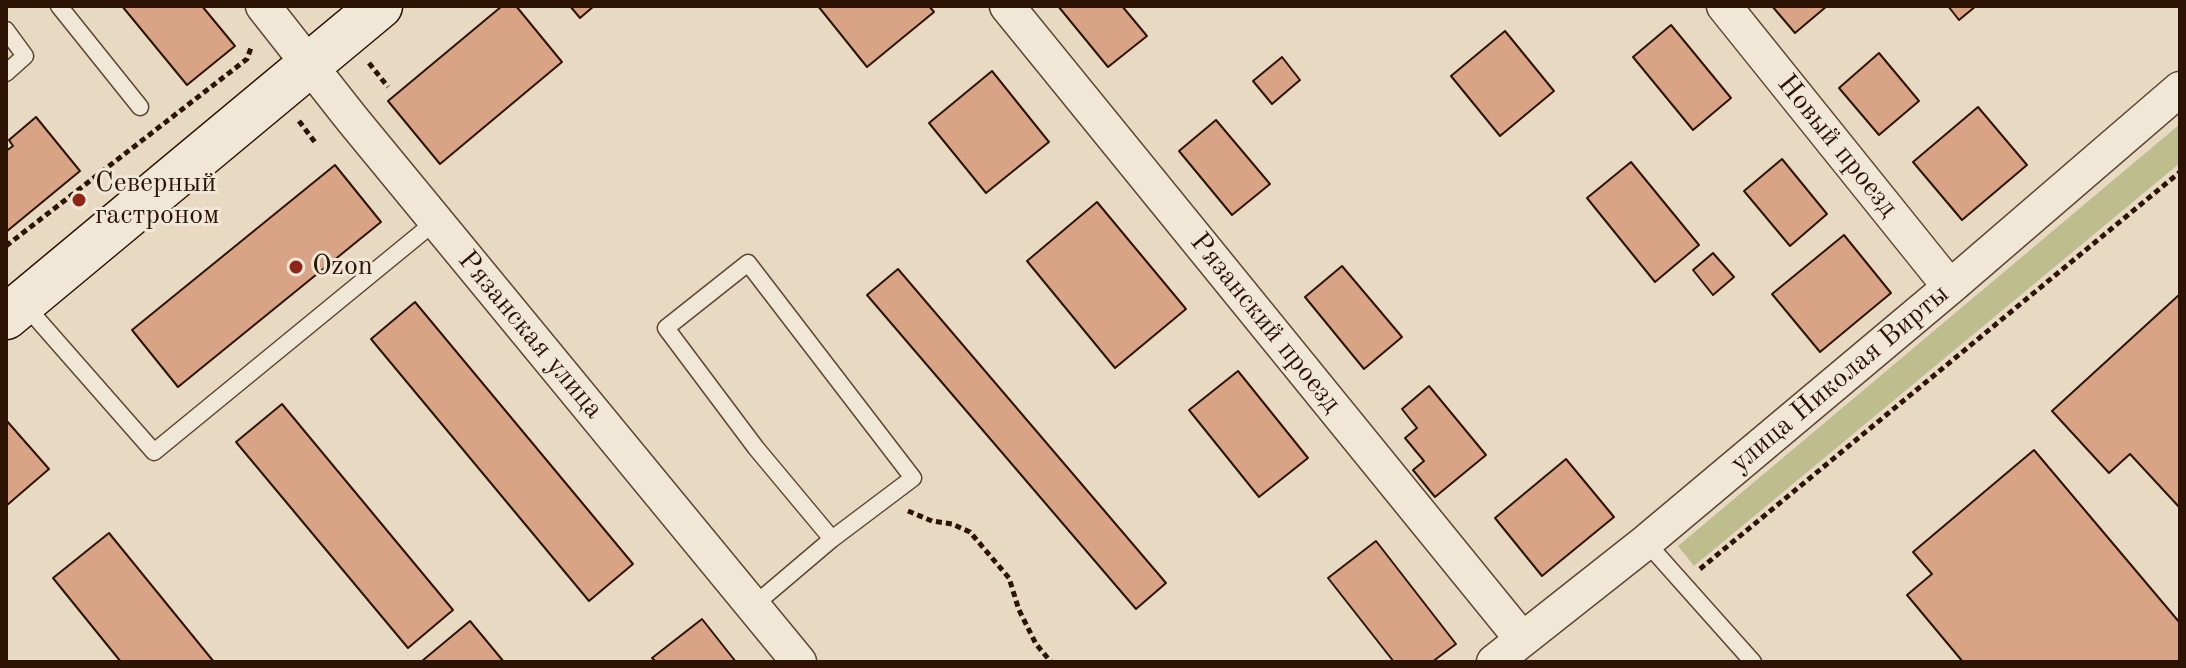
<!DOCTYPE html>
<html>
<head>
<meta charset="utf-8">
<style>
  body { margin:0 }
  #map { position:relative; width:2186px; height:668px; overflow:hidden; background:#e8dac2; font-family:"Old Standard TT",serif }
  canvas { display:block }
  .frame { position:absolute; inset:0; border:8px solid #2d1303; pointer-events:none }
</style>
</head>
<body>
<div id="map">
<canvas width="2186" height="668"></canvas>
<div class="frame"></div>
</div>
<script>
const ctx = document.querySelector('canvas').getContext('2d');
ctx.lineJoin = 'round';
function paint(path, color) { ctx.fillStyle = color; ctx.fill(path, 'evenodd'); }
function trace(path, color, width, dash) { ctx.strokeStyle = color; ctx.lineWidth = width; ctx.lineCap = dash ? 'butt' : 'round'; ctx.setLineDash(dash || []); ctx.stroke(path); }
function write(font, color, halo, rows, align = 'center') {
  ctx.font = font + ' "Old Standard TT",serif'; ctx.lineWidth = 6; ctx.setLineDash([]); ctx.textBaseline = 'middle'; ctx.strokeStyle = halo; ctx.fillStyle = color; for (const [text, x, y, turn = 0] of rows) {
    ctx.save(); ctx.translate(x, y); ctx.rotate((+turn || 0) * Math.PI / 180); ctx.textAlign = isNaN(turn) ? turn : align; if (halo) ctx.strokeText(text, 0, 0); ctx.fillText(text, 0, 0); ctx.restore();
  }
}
paint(new Path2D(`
  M2180,124V163L1694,566L1678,546Z`), '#bdbd8e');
const building = new Path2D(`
  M122,6H202L235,46L187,85Z
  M502,6H516L562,62L440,164L388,101Z
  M570,6H594L580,18Z
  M818,6H929L934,12L867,67Z
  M1058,6H1122L1147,36L1108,67Z
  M1772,6H1827L1795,33Z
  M1948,6H1976L1959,20Z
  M1671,25L1731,98L1693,130L1633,57Z
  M1505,31L1554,91L1500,136L1451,76Z
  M1879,53L1919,101L1879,135L1839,88Z
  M1282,57L1300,80L1272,104L1253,81Z
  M992,71L1049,142L986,193L929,123Z
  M1978,107L2027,165L1962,220L1913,162Z
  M36,117L80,171L6,232V151L13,146L9,140Z
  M1216,120L1270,184L1232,215L1179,151Z
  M1782,159L1827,214L1790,246L1744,191Z
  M1631,162L1699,245L1655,282L1587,198Z
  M335,165L381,222L178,387L132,330Z
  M1097,202L1186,309L1115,368L1027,261Z
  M1844,235L1891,293L1820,352L1772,294Z
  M1713,253L1734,277L1713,295L1693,270Z
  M1342,266L1402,337L1364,369L1305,297Z
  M898,269L1166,583L1136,609L867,295Z
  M2180,294V508L2130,454L2109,473L2052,411Z
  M415,302L633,564L589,601L371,339Z
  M1238,371L1308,458L1259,497L1189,410Z
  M1429,386L1486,455L1435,497L1413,470L1424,461L1405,438L1417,428L1402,409Z
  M282,404L453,610L408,648L236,442Z
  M6,420L49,469L6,506Z
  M2034,450L2180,623V662H1963L1907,595L1932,574L1913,552Z
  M1566,459L1614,517L1542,576L1495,518Z
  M109,533L214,662H121L53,578Z
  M1376,541L1456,644L1432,662H1394L1328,578Z
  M702,619L736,662H656L652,658Z
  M470,621L504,662H424L422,661Z`);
paint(building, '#d9a385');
trace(building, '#2d1303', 2);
const service = new Path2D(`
  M59,6L140,107
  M6,30L25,56L6,73
  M24,304L154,452L436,221
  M1646,542L1753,662
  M753,606L832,539L756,448L666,328L748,263L913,478L832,539`);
const minor = new Path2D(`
  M263,6L352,119L799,662
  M1007,6L1522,639
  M1724,6L1950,287
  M1494,662L1646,542L1950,287L2180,89`);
const secondary = new Path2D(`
  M6,317L380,6`);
trace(service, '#5c4533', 19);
trace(minor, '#5c4533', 37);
trace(secondary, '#2d1303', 47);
trace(new Path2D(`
  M369,63L388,87
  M299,121L317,145
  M6,246L247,59L252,45
  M908,511L932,521L952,524L970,532L1009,578L1019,610L1036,644L1051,662
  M1700,569L2180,172`), '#2d1303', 5, [6, 4]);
trace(service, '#f0e7d7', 16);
trace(minor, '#f0e7d7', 34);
trace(secondary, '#f0e7d7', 44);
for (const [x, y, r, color] of [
  [79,200,8,"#8f2418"],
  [296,267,8,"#8f2418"]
]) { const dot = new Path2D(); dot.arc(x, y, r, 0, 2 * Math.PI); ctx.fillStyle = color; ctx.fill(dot); trace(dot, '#f0e7d7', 3); }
write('28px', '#2d1303', '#f0e7d7', [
  ["Новый проезд",1837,146,51],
  ["Рязанский проезд",1265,323,51],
  ["Рязанская улица",530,335,50],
  ["улица Николая Вирты",1840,379,-40]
]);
write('28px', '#2d1303', '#f0e7d7', [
  ["Северный",95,184],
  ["гастроном",95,216],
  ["Ozon",312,267]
], 'left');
</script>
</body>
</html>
